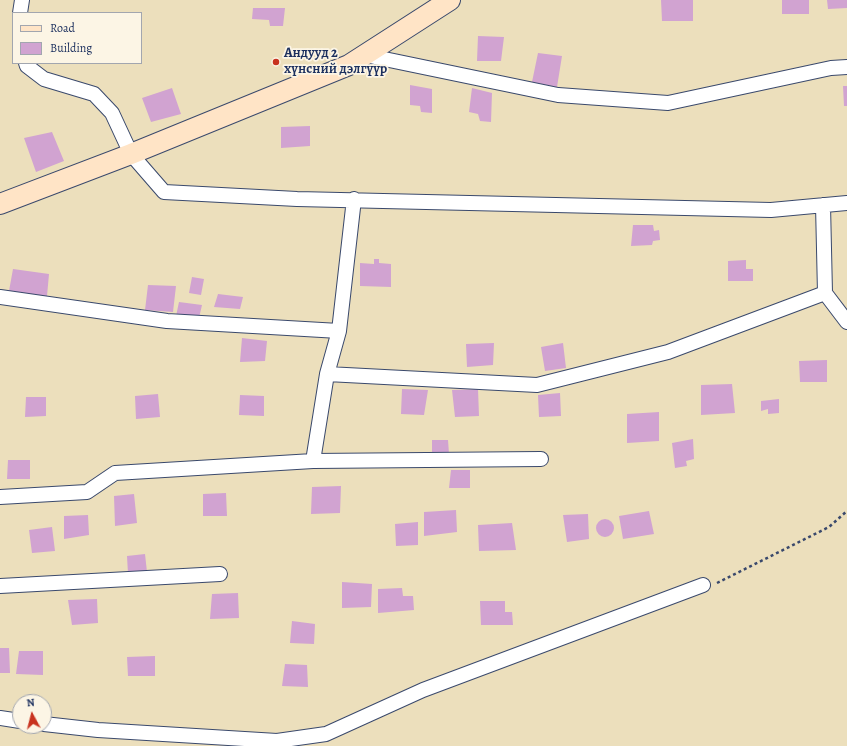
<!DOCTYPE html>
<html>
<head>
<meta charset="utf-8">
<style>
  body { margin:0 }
  #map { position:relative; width:847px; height:746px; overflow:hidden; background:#ecdfbc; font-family:Alegreya,serif }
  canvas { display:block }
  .legend { position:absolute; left:12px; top:12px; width:130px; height:52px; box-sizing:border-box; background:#fcf5e5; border:1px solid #a2a6af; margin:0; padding:5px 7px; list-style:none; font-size:12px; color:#1b2f5e }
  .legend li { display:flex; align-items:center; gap:8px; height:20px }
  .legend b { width:20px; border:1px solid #a2a6af }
  .north { position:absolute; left:12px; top:694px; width:40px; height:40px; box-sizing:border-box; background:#fcf5e5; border:1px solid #a2a6af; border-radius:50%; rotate:353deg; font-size:11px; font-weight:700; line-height:16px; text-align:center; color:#1b2f5e }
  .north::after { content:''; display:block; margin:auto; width:14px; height:18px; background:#c8321e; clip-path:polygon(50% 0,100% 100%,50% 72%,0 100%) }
</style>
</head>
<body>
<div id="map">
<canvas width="847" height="746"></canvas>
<ul class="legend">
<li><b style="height:5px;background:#ffe4c6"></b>Road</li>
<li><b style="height:11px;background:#d1a3d1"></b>Building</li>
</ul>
<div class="north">N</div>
</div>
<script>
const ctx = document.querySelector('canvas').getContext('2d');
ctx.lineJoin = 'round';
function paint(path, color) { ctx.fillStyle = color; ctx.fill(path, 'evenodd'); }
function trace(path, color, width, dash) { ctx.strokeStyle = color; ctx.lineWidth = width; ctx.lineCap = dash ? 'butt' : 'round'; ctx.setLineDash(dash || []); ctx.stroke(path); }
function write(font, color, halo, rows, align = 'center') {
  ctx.font = font + ' Alegreya,serif'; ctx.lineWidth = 3.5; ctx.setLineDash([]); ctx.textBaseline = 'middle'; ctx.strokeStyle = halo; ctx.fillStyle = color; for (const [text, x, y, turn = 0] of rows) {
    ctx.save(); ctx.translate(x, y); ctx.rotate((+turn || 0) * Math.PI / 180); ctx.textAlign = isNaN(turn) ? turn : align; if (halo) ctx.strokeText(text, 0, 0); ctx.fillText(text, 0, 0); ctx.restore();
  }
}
paint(new Path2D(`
  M661,0H693V21H662Z
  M782,0H809V14H782Z
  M827,0H847V8L828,9Z
  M253,8H285L283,26H270L269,20L252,19Z
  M478,36L504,37L501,61H477Z
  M538,53L562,56L557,87L532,82Z
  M410,85L432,89V113L421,112L420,106L410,105Z
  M843,86H847V106H844Z
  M172,88L181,114L151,122L142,98Z
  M472,88L492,93L491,122L480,121L478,114L469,112Z
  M310,126V146L281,148V127Z
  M52,132L64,161L36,172L24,138Z
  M633,225H653L654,231L659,230L660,240L653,241L652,245L631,246Z
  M374,259H379V263L391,264V287L360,286V263L374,264Z
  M746,260V269H753V281H728V261Z
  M13,269L49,274L47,296L9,291Z
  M192,277L204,279L201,295L189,293Z
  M148,285L176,286L173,312L145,310Z
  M218,294L243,297L240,309L214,307Z
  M179,302L202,305L199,318L176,316Z
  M242,338L267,341L265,361L240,362Z
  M494,343L493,365L467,367L466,344Z
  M563,343L566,368L545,371L541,347Z
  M827,360V382H800L799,361Z
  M732,384L735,413L701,415V385Z
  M402,389L428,390L424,415L401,414Z
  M478,389L479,416L455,417L452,390Z
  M560,393L561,416L539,417L538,395Z
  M158,394L160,417L136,419L135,396Z
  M240,395L264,396V416L239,415Z
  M26,397H46V416L25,417Z
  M779,399V413L768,414V409L761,411V401Z
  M659,412V441L627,443V414Z
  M693,439L694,459L686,461L687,466L675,468L672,443Z
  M432,440H448L449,454H432Z
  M8,460H30V479H7Z
  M451,470H470V488H449Z
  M341,486L340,513L311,514L312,487Z
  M226,493L227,516H203V494Z
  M134,494L137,523L115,526L114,496Z
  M456,510L457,532L424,536V512Z
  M649,511L654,534L623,539L619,516Z
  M588,514L589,539L567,542L563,515Z
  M88,515L89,535L64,539V516Z
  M596 528a9 9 0 1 1 18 0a9 9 0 1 1-18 0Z
  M418,522V545L396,546L395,524Z
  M512,523L516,550L479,551L478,525Z
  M52,527L55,551L32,553L29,530Z
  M145,554L147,572L128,574L127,556Z
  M342,582L372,584L371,607L342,608Z
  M402,588L403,596H413L414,610L378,613V589Z
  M238,593L239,618L210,619L212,594Z
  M97,599L98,623L72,625L68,600Z
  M480,601H505V612H512L513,625H481Z
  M292,621L315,624L314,644L290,643Z
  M0,648H9L10,673H0Z
  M19,651H43V675L16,674Z
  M155,656V676H128L127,657Z
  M285,664L307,665L308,687L282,686Z`), '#d1a3d1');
const street = new Path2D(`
  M20,13L22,0
  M365,55L558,95L668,103L831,68L847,67
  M26,63L27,66L44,79L94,94L112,113L131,154L164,192L297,199L771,210L847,203
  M823,205L825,293L847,322
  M0,297L167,321L339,331
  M327,374L537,385L668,352L825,293
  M313,461L327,374L339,331L354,199
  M0,497L87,492L115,473L313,461L541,459
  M0,586L220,574
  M0,718L20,721
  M44,724L98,730L277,741L326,734L423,690L703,585`);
const secondary = new Path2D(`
  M0,204L131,154L349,65L450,0`);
trace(street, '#3a496c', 16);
trace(secondary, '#3a496c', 22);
trace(new Path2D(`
  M717,583L829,527L847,511`), '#3a496c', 2.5, [3, 3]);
trace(street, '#fff', 14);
trace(secondary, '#ffe4c6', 20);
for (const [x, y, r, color] of [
  [276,62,4,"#c8321e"]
]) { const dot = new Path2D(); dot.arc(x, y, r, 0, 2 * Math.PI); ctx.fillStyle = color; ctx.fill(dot); trace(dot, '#fcf5e5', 1.5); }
write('bold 14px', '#1b2f5e', '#fcf5e5', [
  ["Андууд 2",284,54],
  ["хүнсний дэлгүүр",284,70]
], 'left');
</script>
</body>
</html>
